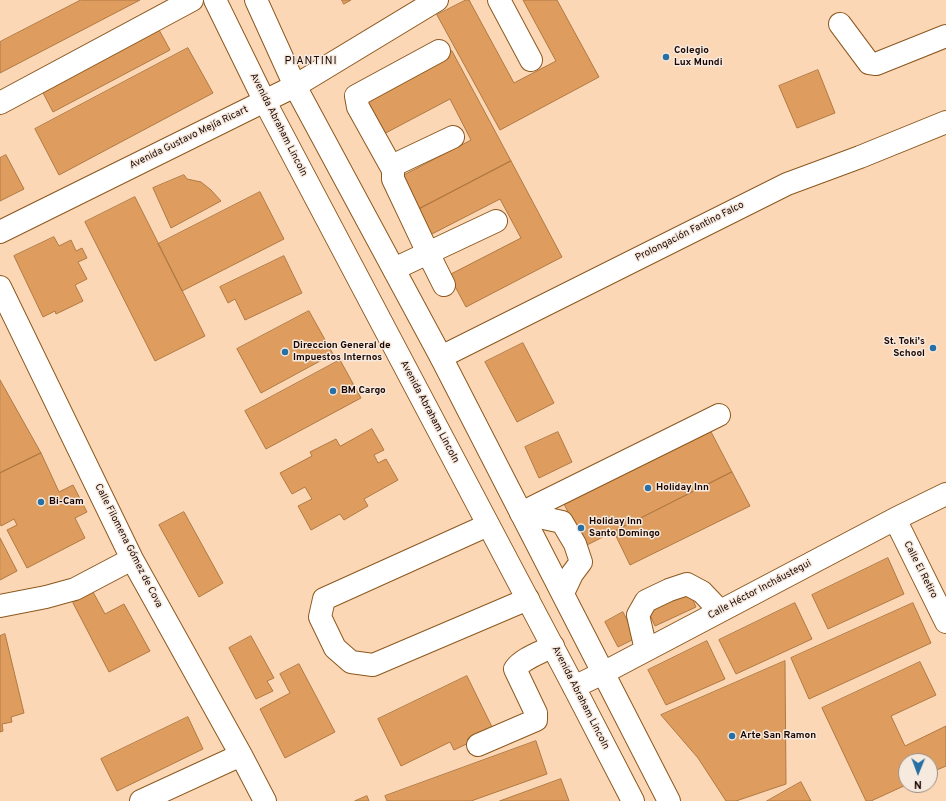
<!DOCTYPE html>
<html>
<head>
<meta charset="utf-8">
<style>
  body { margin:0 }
  #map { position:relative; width:946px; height:801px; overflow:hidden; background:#fbd7b6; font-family:Overpass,sans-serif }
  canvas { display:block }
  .north { position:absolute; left:898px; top:753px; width:40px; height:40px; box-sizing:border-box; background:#f6e9de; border:1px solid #9e8e85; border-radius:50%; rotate:181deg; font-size:11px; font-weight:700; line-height:16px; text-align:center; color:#1a0600 }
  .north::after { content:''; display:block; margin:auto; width:14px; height:18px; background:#2870a4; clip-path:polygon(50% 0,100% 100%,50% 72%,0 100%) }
</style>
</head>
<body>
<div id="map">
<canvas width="946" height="801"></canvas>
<div class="north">N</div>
</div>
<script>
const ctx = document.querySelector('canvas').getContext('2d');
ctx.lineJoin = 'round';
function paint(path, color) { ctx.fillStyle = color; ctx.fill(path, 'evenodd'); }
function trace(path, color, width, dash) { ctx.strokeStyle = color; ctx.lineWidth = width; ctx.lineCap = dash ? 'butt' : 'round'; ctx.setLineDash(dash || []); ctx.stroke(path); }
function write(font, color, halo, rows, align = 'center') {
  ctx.font = font + ' Overpass,sans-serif'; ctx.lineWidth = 3; ctx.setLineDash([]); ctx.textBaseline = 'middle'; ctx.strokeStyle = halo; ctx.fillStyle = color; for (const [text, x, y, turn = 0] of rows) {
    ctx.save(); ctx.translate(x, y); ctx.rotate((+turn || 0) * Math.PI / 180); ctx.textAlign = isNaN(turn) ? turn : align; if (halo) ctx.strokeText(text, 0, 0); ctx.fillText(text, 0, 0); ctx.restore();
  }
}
const building = new Path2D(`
  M81,0H140L0,73V42Z
  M342,0H351L344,4Z
  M466,0H469L514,83L556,61L523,0H557L599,77L500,130L437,15Z
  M158,28L170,50L53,112L41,89Z
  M188,48L213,93L59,175L35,129Z
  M452,51L511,161L417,210L400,177L471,140L450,99L380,136L360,99Z
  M818,70L835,113L797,128L779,86Z
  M6,155L24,189L0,201V158Z
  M511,161L562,257L466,307L449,275L521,238L500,199L430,235L417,210Z
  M184,175L187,179L201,182L211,190L221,201L171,228L153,188Z
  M260,192L284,239L182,291L158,244Z
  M135,197L205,336L155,361L85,222Z
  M54,237L59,246L71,240L76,251L82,248L87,258L78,262L87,279L75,285L83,301L56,314L55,311L43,317L14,256Z
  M284,256L302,293L245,320L235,299L228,303L220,287Z
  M309,311L333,354L261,393L237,349Z
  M523,343L554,403L517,422L485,362Z
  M340,360L361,398L266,449L245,411Z
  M0,380L41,453L0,473Z
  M372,429L384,450L374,455L378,463L386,459L398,480L364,499L368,506L344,520L340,514L311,530L298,506L312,499L305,487L292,494L280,473L312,456L310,452L336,439L340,446Z
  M710,430L732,472L585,546L564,504Z
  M558,432L572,462L539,478L525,447Z
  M41,453L59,492L73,485L87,512L75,518L85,538L27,568L7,530L17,525L14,519L1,526L0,524V473Z
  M732,472L750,506L630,565L614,532Z
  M184,512L223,583L199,597L159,525Z
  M0,538L17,571L0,580Z
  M888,558L904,594L828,629L812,595Z
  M93,592L105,614L124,604L150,651L109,672L73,603Z
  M690,593L696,607L655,626L649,613Z
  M795,603L812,639L736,674L719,640Z
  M913,603L931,643L809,699L791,658Z
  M623,612L636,638L618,647L605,622Z
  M5,634L24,713L11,717L12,722L2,724L3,731L0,732V636Z
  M251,636L274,678L267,681L273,691L256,699L229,648Z
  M707,641L725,679L666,705L648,670Z
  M785,661L786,784L736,801H726L698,758L661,715Z
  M920,662L936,695L891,716L905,746L946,726V766L930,773V761H906V785L871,801H866L822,708Z
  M299,664L335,732L285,758L260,709L290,693L280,674Z
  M467,676L494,731L454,750L450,742L401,766L378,719Z
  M188,717L203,749L117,791L101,759Z
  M536,741L547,774L471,801H387L385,796Z
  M561,779L569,801H500Z
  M801,782L811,801H767Z
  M367,796L369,801H355Z`);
paint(building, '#de9d5e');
trace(building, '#b17942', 1);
const minor = new Path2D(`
  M499,0L531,60
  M840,24L869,63L876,64L946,36
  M0,103L192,0
  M393,170L358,107L356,96L439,51
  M0,232L295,86L437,0
  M394,269L496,221
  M444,285L428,253L393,179V170L396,164L453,137
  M0,287L132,559L241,755L265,801
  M441,357L787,184L860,157L946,122
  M521,513L719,415
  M521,513L562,522L575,544L581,562L572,574L563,593
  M895,519L946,622
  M488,525L324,599L320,617L335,648L351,662L373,665L528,599
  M0,606L46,597L75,589L132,559
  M646,650L638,615L646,601L669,590L687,584L702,592L720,611
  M574,687L603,673L895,519L946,494
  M478,745L536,720V713L515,669C523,658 540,653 553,646
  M141,801L241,755`);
const major = new Path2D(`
  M215,0L264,100L574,687L633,801
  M256,0L295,86L441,357L669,801`);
trace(minor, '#8d581e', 24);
trace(major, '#8d581e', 24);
trace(minor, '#fff', 22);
trace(major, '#fff', 22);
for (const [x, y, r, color] of [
  [666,57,4,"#2870a4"],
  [933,348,4,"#2870a4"],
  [285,352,4,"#2870a4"],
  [333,391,4,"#2870a4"],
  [648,488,4,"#2870a4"],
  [41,502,4,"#2870a4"],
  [581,528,4,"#2870a4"],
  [732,736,4,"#2870a4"]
]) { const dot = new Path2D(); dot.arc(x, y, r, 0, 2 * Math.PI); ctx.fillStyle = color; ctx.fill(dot); trace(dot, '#f6e9de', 1.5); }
write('bold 10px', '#1a0600', '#f6e9de', [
  ["Colegio",674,51],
  ["Lux Mundi",674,63],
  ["St. Toki's",925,342,"right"],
  ["School",925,354,"right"],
  ["Direccion General de",293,346],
  ["Impuestos Internos",293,358],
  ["BM Cargo",341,391],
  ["Holiday Inn",656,488],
  ["Bi-Cam",49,502],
  ["Holiday Inn",589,522],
  ["Santo Domingo",589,534],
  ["Arte San Ramon",740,736]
], 'left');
write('10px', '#1a0600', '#f6e9de', [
  ["Avenida Abraham Lincoln",278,125,63],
  ["Avenida Gustavo Mejía Ricart",189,138,-26],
  ["Prolongación Fantino Falco",690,232,-27],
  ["Avenida Abraham Lincoln",429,412,62],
  ["Calle Filomena Gómez de Cova",128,546,63],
  ["Calle El Retiro",920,570,63],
  ["Calle Héctor Incháustegui",760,590,-28],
  ["Avenida Abraham Lincoln",580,698,63]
]);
ctx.letterSpacing = '1px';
write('11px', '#1a0600', '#f6e9de', [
  ["PIANTINI",311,62]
]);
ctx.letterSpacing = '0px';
</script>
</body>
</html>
